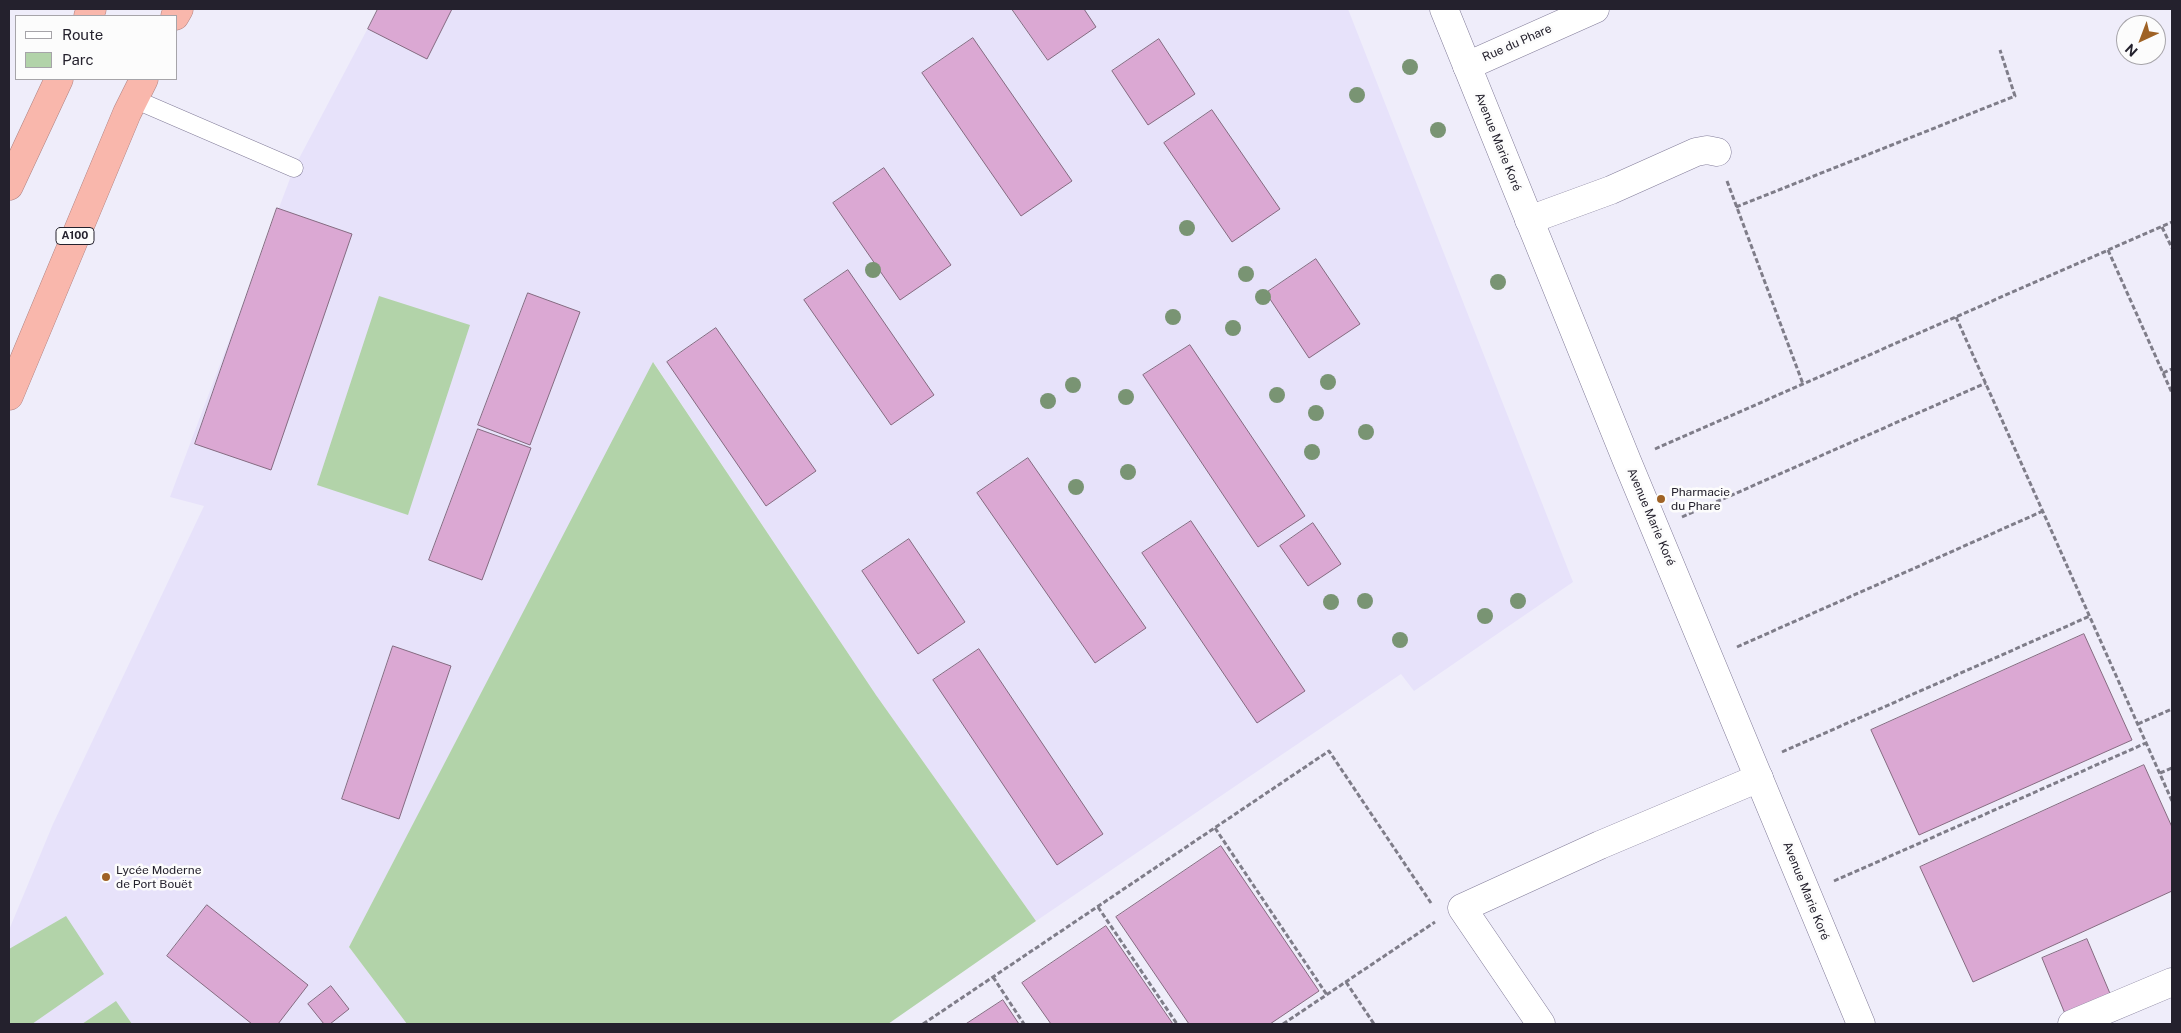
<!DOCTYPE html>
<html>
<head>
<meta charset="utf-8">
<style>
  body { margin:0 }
  #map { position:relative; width:2181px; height:1033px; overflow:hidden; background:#efedfa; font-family:"Public Sans",sans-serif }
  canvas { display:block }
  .frame { position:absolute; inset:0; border:10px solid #24212d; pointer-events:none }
  .legend { position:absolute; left:15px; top:15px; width:162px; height:65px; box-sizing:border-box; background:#fcfcfc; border:1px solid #a6a4a9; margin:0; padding:6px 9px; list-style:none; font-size:15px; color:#24212d }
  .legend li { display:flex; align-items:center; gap:10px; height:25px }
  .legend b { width:25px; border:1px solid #a6a4a9 }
  .north { position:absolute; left:2116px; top:15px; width:50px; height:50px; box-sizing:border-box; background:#fcfcfc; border:1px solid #a6a4a9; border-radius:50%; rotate:223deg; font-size:14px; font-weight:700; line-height:20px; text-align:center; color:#24212d }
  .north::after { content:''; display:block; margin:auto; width:18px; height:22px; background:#9f6225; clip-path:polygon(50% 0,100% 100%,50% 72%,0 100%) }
</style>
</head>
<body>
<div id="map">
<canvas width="2181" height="1033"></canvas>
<div class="frame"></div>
<ul class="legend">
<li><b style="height:6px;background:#fff"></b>Route</li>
<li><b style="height:14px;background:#b2d3a9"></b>Parc</li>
</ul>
<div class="north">N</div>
</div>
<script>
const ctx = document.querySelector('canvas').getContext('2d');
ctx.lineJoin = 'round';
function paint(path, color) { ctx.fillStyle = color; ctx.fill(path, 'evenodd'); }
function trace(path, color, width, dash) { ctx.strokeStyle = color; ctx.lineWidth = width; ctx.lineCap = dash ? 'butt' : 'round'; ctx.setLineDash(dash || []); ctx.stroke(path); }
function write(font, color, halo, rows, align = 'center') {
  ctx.font = font + ' "Public Sans",sans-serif'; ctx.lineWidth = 5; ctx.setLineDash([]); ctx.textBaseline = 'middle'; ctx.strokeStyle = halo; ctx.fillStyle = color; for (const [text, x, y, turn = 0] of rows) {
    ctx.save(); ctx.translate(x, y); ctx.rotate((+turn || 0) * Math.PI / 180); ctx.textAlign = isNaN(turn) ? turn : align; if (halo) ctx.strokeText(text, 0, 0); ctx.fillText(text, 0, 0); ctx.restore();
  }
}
paint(new Path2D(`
  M378,9H1348L1573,582L1414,691L1401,674L1036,921L876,695L654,363L349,947L407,1024H9V930L53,824L204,506L170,497L294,168Z`), '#e7e2fa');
paint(new Path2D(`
  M379,296L470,325L408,515L317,485Z
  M653,362L876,695L1036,921L888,1024H407L349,947Z
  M66,916L104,974L32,1024H9V949Z
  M116,1001L132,1024H82Z`), '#b2d3a9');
const building = new Path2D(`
  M378,9H452L427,59L368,29Z
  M1012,9H1084L1096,27L1048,60Z
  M973,38L1072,181L1021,216L922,73Z
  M1159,39L1195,94L1148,125L1112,71Z
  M1212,110L1280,209L1232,242L1164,143Z
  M884,168L951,265L900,300L833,203Z
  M277,208L352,234L271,470L195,444Z
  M1316,259L1360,324L1309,358L1266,293Z
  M848,270L934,395L891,425L804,300Z
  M528,293L580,312L530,445L478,425Z
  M716,328L816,471L766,506L667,362Z
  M1190,345L1305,516L1258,547L1143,375Z
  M478,429L531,448L482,580L429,560Z
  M1028,458L1146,628L1095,663L977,493Z
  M1191,521L1305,691L1257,723L1142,553Z
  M1313,523L1341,564L1308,586L1280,546Z
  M909,539L965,622L918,654L862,571Z
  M2084,634L2132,740L1919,835L1871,730Z
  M393,646L451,666L399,819L342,799Z
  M979,649L1103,834L1057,865L933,680Z
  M2144,765L2172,827V891L1973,982L1920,867Z
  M1221,846L1319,991L1270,1024H1189L1116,917Z
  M207,905L308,985L278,1024H252L167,956Z
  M1106,926L1173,1024H1051L1022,983Z
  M2087,939L2114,1003L2068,1021L2042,958Z
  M331,986L349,1009L330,1024H324L308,1004Z
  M1003,1000L1019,1024H966Z`);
paint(building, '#dba8d3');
trace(building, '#856b81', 1);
const lane = new Path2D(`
  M134,99L294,168`);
const street = new Path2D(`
  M1467,66L1595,9
  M1529,220L1611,190L1696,152L1707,150L1717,152
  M1541,1024L1462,908L1600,845L1759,778
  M2072,1024L2172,982`);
const secondary = new Path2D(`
  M1444,9L1627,461L1861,1024`);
const highway = new Path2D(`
  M88,16L92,9
  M175,16L179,9
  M9,186L59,79
  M9,396L127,113L144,79`);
trace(lane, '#827c99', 19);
trace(street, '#827c99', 29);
trace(secondary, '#827c99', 29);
trace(highway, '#ae8280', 29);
trace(new Path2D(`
  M1727,181L1803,384
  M1736,207L2015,96L2000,50
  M2162,227L2172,248
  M2108,250L2172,393
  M1956,317L2172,801
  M2163,373L2172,369
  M1655,449L2172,222
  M1682,517L1986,383
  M1737,647L2043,511
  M2138,724L2172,709
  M1782,752L2090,616
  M2160,773L2172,768
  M1215,828L1327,995
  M1834,881L2146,743
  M1098,907L1177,1024
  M993,977L1024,1024
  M1346,982L1374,1024
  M923,1024L1329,751L1431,903
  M1283,1024L1435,922`), '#7f7d89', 3, [5, 2.5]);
trace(lane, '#fff', 18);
trace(street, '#fff', 28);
trace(secondary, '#fff', 28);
trace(highway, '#f9b7ac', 28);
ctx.fillStyle = '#799473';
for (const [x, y] of [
  [1410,67],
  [1357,95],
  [1438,130],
  [1187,228],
  [873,270],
  [1246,274],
  [1498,282],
  [1263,297],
  [1173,317],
  [1233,328],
  [1328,382],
  [1073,385],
  [1277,395],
  [1126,397],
  [1048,401],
  [1316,413],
  [1366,432],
  [1312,452],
  [1128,472],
  [1076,487],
  [1365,601],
  [1518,601],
  [1331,602],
  [1485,616],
  [1400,640]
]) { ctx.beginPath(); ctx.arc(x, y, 8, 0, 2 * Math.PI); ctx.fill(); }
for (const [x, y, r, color] of [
  [1661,499,5,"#9f6225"],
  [106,877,5,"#9f6225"]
]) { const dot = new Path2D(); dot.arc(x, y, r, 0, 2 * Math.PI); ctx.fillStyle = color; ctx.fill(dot); trace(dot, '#fcfcfc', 2); }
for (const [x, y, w] of [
  [75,236,38]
]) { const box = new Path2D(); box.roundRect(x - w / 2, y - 8.5, w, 17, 4); ctx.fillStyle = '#fcfcfc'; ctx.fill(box); trace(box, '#24212d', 1); }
write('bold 11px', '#24212d', null, [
  ["A100",75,236]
]);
write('12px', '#24212d', '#fcfcfc', [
  ["Rue du Phare",1517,43,-24],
  ["Avenue Marie Koré",1498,142,68],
  ["Avenue Marie Koré",1651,517,67],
  ["Avenue Marie Koré",1806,891,68]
]);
write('12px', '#24212d', '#fcfcfc', [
  ["Pharmacie",1671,492],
  ["du Phare",1671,506],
  ["Lycée Moderne",116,870],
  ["de Port Bouët",116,884]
], 'left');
</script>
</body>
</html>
